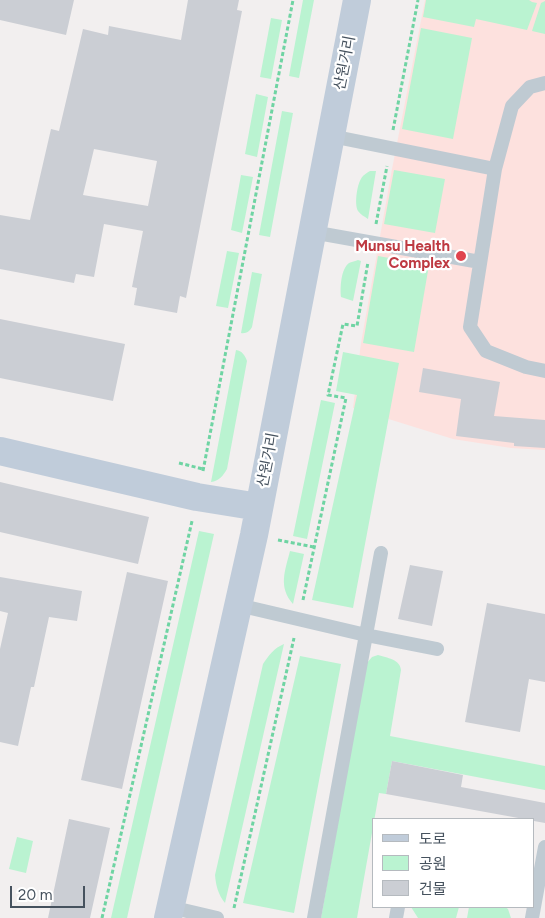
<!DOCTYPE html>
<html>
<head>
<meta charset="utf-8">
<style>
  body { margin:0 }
  #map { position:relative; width:545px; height:918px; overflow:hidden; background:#f2efef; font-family:Figtree,"Noto Sans KR",sans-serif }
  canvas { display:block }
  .legend { position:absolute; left:372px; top:818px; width:162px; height:90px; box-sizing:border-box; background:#fff; border:1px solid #b5babf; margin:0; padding:6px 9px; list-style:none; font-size:15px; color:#46525e }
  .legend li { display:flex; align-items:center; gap:10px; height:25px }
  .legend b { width:25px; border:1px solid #b5babf }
  .scale { position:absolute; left:10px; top:886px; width:75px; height:22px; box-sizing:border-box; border:2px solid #46525e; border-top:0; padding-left:6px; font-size:15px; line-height:18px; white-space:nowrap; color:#46525e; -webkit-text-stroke:4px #fff; paint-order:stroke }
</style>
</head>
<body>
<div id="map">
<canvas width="545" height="918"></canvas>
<ul class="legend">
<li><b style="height:6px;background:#c0ccda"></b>도로</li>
<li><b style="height:14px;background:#baf3d1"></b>공원</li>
<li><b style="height:14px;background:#cbced4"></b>건물</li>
</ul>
<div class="scale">20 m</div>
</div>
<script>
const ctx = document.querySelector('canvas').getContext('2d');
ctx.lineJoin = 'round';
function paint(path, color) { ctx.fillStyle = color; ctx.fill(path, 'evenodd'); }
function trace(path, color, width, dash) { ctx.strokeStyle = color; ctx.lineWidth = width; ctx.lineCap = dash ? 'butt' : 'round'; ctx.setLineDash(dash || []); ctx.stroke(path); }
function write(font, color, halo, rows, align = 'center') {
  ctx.font = font + ' Figtree,"Noto Sans KR",sans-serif'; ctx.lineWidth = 4.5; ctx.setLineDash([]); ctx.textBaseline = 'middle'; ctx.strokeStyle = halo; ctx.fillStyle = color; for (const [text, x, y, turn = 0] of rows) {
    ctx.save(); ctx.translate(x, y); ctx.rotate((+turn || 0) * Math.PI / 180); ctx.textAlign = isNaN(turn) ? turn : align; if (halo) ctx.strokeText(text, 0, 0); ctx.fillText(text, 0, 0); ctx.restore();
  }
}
paint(new Path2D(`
  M425,0H545V450L511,448L453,439L353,408L361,343L392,169Z`), '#fde1de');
paint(new Path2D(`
  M303,0H314L299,78L289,76Z
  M426,0H529L532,2L537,3L527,30L476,19L474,27L423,17Z
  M545,1V34L532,31L541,3Z
  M271,18L282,20L271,79L260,77Z
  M421,28L472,38L453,139L402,129Z
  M256,94L268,97L257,157L245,154Z
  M282,111L293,113L270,237L259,235Z
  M394,170L445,179L435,233L384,224Z
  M370,171H376L368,219C364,216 361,215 358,211C354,204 357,182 363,176C364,175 368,172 370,171Z
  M241,175L253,177L242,233L231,230Z
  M227,251L239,253L228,308L216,306Z
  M378,256L429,265L414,352L363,343Z
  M358,260L361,261L353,301L341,297C340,287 341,269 349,263C351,262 356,261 358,260Z
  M252,272L262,274L252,327C250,331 246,334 241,333Z
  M236,350C242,351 245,355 247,361L227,469C223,476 219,481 211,482Z
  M343,352L399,363L353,608L312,600L357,395L336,391Z
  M321,400L335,403L307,539L293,536Z
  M199,531L214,534L127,918H111Z
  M290,551L304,554L293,604C278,587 285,571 290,551Z
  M284,644L225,903C218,894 216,886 215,875L263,664C269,655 274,648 284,644Z
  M378,655C387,658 400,659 401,670L390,736L545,766V790L392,761L386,794L379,793L357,918H321L366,664L372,657Z
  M300,656L341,664L294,913L243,903Z
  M17,837L33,841L26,873L9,869Z
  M411,907H459L456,918H418Z
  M469,907H505L508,909L511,918H467Z`), '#baf3d1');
paint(new Path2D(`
  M0,0H74L66,35L0,20Z
  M188,0H239L237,10L242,11L186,298L180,296L177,313L134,305L137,288L132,287L143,231L104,224L94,277L76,274L74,283L0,269V215L30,220L51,129L59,131L83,29L108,35L109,26L181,40ZM94,149L157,161L148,206L83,195Z
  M0,319L125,344L113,401L0,378Z
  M423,368L500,382L494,416L545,420V448L514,446V443L456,436L461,399L419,392Z
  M0,482L149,517L138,564L0,532Z
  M410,565L443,571L432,626L398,619Z
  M127,572L168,581L122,789L81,780Z
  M0,577L82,591L77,621L49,617L34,687H31L18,746L0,742V649L8,613L0,611Z
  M487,603L545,614V682L529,679L520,732L465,722Z
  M392,761L463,775L461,787L545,803V823L534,821V819H524L386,794Z
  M69,819L110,828L90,918H48Z`), '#cbced4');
trace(new Path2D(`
  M393,130L418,0
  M376,224L387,166
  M179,463L203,469
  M203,471L293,0
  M278,540L314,547
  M303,600L346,398L328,395L343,324L357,326L368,262
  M234,908L294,638
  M102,918L192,521`), '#6fd4a3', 3, [4, 2.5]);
trace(new Path2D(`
  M545,83L530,87L512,106L495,169L470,327L486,351L526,367L545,371
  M331,136L495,169
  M312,232L480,262
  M238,605L366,635L437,649
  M170,907L217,918
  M314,918L381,553
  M396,918L398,907
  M532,918L545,847`), '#bfcad2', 14);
trace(new Path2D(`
  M0,451L197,497L259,507
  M168,918L254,535L357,0`), '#c0ccda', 28);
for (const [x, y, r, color] of [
  [461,256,6,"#e0444e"]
]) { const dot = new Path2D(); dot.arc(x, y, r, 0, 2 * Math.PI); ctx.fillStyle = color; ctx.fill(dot); trace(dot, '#fff', 2); }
write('15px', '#46525e', '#fff', [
  ["산원거리",345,63,-79],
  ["산원거리",268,460,-79]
]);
write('bold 15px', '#be3a42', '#fff', [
  ["Munsu Health",450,247],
  ["Complex",450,264]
], 'right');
</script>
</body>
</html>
